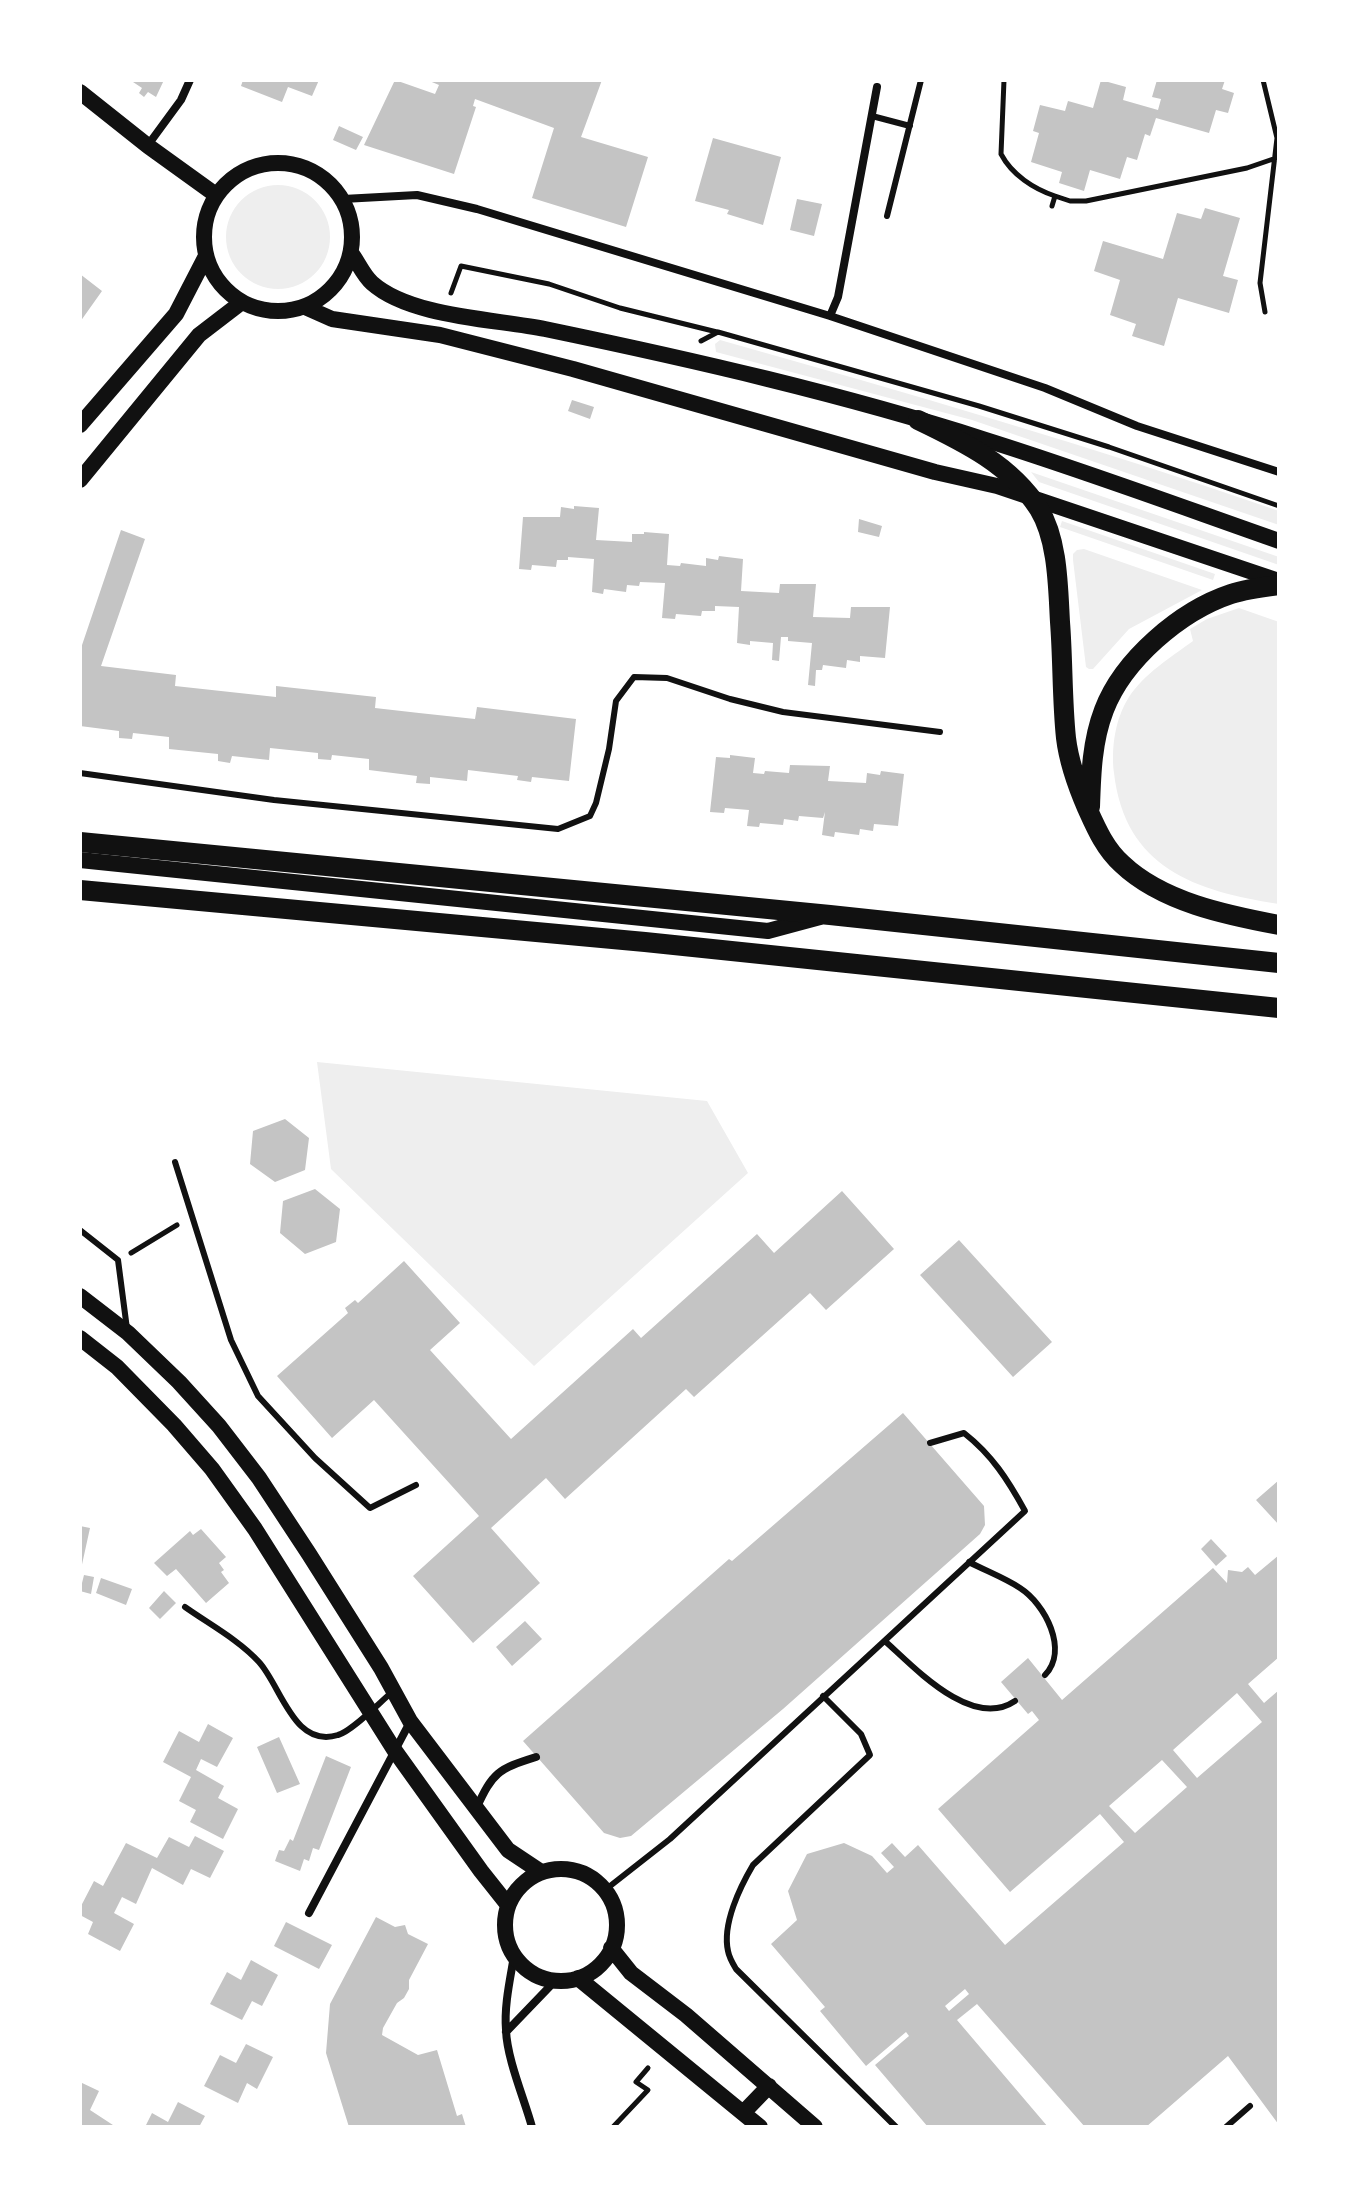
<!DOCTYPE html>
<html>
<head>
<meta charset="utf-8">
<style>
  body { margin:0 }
  #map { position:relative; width:1359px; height:2207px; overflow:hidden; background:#fff; font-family:Quicksand,sans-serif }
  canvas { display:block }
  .frame { position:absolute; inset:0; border:82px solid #fff; pointer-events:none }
</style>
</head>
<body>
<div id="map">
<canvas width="1359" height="2207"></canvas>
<div class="frame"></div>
</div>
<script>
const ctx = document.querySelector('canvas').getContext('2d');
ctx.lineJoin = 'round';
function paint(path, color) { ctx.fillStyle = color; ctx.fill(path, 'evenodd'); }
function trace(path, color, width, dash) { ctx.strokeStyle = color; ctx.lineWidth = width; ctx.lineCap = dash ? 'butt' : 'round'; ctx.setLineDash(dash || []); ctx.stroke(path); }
paint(new Path2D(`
  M226 237a52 52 0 1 1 104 0a52 52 0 1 1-104 0Z
  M720,340C908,393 1095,447 1279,511V525L972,420L716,352L715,344Z
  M1031,472L1279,557V565L1039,482Z
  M1062,521L1215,574L1213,580L1060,527Z
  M1084,549L1202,590L1129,629L1093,669H1089L1086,667L1073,560V554L1077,550Z
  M1239,608L1279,622V904C1195,891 1125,868 1114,773C1111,748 1115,719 1129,697C1144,674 1171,657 1193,641L1190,629L1207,619Z
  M317,1062L707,1101L748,1173L534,1366L331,1169Z`), '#eee');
paint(new Path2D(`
  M130,80H164L156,97L148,92L144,97L139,93L142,88Z
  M243,80H319L312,96L288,87L282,102L241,86Z
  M395,80L435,94L439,85L427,80H602L581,137L648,157L626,227L532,198L554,128L475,99L473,106L476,107L454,174L364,145Z
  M1101,80L1126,87L1123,100L1158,110L1161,99L1152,97L1157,80H1225L1222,89L1234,93L1228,113L1216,110L1209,133L1156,118L1150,136L1145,134L1137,160L1127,157L1120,179L1090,170L1084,191L1059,183L1062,172L1031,162L1039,133L1033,131L1040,105L1065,111L1068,101L1093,108Z
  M339,126L363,137L356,150L333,140Z
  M713,138L781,157L763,225L727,214L729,210L695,201Z
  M797,199L822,204L814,236L790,230Z
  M1205,208L1240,218L1223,276L1238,280L1229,313L1178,298L1164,346L1132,336L1136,324L1110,315L1120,280L1094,271L1103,241L1163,259L1177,213L1201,219Z
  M80,274L102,291L80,322Z
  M572,400L594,407L590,419L568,411Z
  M574,506L599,508L596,540L632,542V534H644V532L669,534L667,565L680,566L681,563L706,566V558L718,560L719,556L743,559L741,591L779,593L780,584H816L813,617L850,618L851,607H890L885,658L860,656V662L847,660L846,668L823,665L822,670H816L815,686L808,685L812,643L788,641V637H781L779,661L772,660L773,643L750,641V645L737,643L739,607L715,606V611H702L701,616L676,614L675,619L662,618L665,583L640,582L639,586L627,585L626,592L604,589L603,594L592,592L594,559L568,557V560H557L556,567L532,565L531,570L519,569L523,517H560L561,507L574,509Z
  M859,519L882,526L879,537L858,532Z
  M121,530L145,539L101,666L176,675L175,686L276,697V686L376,697L375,708L419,713L475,719L477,707L576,719L569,781L532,777L531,782L517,780L518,776L468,770L467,781L430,777V784L416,783L417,776L369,770V759L332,755L331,760L318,759V753L270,748L269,760L232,756L230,763L218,761V754L169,749V737L133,733L132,739L119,738V731L80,726V651Z
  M730,755L755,758L753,773L764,774L765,771L789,773L790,765L830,766L828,781L866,783L867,773L880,775L881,771L904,774L898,826L874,824L873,831L860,829L859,835L835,832L834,837L822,835L825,812L823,818L799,816L798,821L784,819L783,825L760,823L759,827L747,826L749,810L725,808L724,813L710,812L716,757L730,758Z
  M285,1119L309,1138L305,1170L275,1182L250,1164L253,1131Z
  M315,1189L340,1209L336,1242L305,1254L280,1233L283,1201Z
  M842,1191L894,1249L826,1310L810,1293L694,1397L686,1389L565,1499L546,1478L491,1528L540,1583L473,1643L413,1576L479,1516L374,1400L332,1438L277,1376L348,1313L345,1308L355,1300L358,1303L404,1261L460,1323L430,1350L511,1439L633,1329L641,1338L757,1234L774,1253Z
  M959,1240L1052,1342L1013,1377L920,1275Z
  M903,1413L984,1506L985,1525L980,1534L783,1709L631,1836L620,1838L604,1833L523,1741L729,1559L732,1561Z
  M1279,1480V1525L1256,1500Z
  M80,1526L90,1528L81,1569H80Z
  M201,1529L226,1557L219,1563L224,1570L221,1572L229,1583L206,1603L176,1569L167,1576L154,1563L190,1531L193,1535Z
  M1211,1539L1227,1556L1216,1566L1201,1549Z
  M1279,1555V1657L1248,1684L1264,1703L1279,1690V2125L1228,2056L1146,2127H1085L977,2004L957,2020L1048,2127H928L875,2065L909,2036L906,2032L866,2066L820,2011L825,2007L771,1944L797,1920L788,1891L807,1854L844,1843L872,1856L887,1873L894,1867L881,1853L892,1843L905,1857L918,1845L1005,1945L1124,1842L1100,1814L1010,1892L938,1809L1039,1720L1032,1711L1028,1714L1001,1682L1028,1658L1062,1700L1213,1568L1227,1583L1228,1570L1242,1572L1248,1567L1255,1575ZM1237,1693L1262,1722L1197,1778L1173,1750ZM1162,1760L1187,1787L1135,1833L1109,1806ZM965,1989L969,1994L949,2011L945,2006Z
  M84,1575L94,1577L91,1594L80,1591Z
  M101,1578L132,1589L126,1605L96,1593Z
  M164,1591L176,1603L160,1619L149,1608Z
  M525,1621L542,1639L512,1666L496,1647Z
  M208,1724L233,1738L217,1767L201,1759L196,1770L224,1786L218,1798L238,1809L223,1839L190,1822L196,1810L179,1801L191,1777L163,1762L179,1731L199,1742Z
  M279,1737L300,1784L277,1793L257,1747Z
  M326,1756L351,1767L319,1850L313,1848L309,1861L304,1859L300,1871L275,1861L279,1850L284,1851L290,1839L293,1841Z
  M195,1836L224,1851L210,1878L191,1869L183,1885L152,1868L136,1904L122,1897L114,1913L134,1924L120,1951L88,1934L93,1922L80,1915V1908L94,1881L103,1886L126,1843L157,1858L169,1837L189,1847Z
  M376,1917L395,1927L405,1925L408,1934L428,1944L409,1980V1989L404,1998L397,2003L383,2028L382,2035L418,2055L437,2050L457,2116L462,2114L466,2127H349L326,2053L330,2004Z
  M286,1922L332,1945L319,1969L274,1946Z
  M251,1960L278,1975L262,2006L252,2001L242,2020L210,2004L227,1972L241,1980Z
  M246,2044L273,2057L257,2089L247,2083L238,2103L204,2086L220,2055L236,2063Z
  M80,2082L99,2091L90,2110L116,2127H80Z
  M178,2102L205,2116L199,2127H145L152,2113L168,2122Z`), '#c4c4c4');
trace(new Path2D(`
  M1004,80L1001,154C1012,175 1034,189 1055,196L1052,206
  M1263,80L1277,138L1260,283L1265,312
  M1055,196L1070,201H1086L1247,168L1279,157
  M451,293L461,266L549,284L620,308L717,332
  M701,341L718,332L979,406L1109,447L1279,506
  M131,1253L177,1225
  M613,2127L648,2090L636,2082L648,2068`), '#111', 5);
trace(new Path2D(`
  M872,116L910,126
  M887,216L921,80
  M80,773L274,800L558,829L590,816L596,803L609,749L616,701L634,677L667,678L730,699L783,712L940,732
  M175,1162L231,1340L258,1396L315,1458L370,1508L416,1485
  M80,1230L118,1260L127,1329
  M969,1562C986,1571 1005,1578 1020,1588C1045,1604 1069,1650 1045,1675
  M185,1607C209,1624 239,1640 259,1662C281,1686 294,1749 338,1735C352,1731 378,1704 391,1693
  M886,1642C915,1668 972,1730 1015,1701
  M823,1696L861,1734L870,1755L753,1865C740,1887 722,1924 728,1951C729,1957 733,1964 736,1969L896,2127
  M605,1890L670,1839L1025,1511C1008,1480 992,1455 964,1433L930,1443
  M1226,2127L1250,2106`), '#111', 6);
trace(new Path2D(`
  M148,145L181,100L190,80
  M343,199L417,195L477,209L830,316L1045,388L1137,426L1279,472
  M830,316L838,297L877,87
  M476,1809C493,1772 498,1769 536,1757
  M309,1913L410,1722
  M514,1956C510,1980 504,2006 506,2030C507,2059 524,2098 532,2127
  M506,2032L556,1980`), '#111', 8);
trace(new Path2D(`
  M80,92L148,146L216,195
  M204 237a74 74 0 1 1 148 0a74 74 0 1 1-148 0Z
  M351,253C358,262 363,275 372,283C410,317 495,319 545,329C694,360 842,394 986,440C1085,471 1182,507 1279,541
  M305,307L332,319L440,335L573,369L935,472L997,486L1279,581
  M80,425L176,314L206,256
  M80,480L199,335L242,302
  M80,860L768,931L820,917
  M80,1296L128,1333L179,1382L219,1426L259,1478L309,1554L381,1668L410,1721L508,1850L541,1872
  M80,1338L117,1367L174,1425L212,1469L255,1529L395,1751L481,1871L508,1905
  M505 1925a56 56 0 1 1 112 0a56 56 0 1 1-112 0Z
  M611,1948L631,1973L686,2015L815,2127
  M578,1978L760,2127
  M743,2113L769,2086`), '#111', 16);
trace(new Path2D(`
  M918,420C964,442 1011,465 1039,509C1058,540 1058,587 1060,622C1063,661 1062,700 1066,738C1069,763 1077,785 1087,808C1096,828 1105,849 1122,864C1162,902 1226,915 1279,925
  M1090,807C1091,774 1092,741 1104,710C1123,660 1180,611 1231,594C1246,589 1263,587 1279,585
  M80,842L830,915L1279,963
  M80,890L645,942L1279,1008`), '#111', 20);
</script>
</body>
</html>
